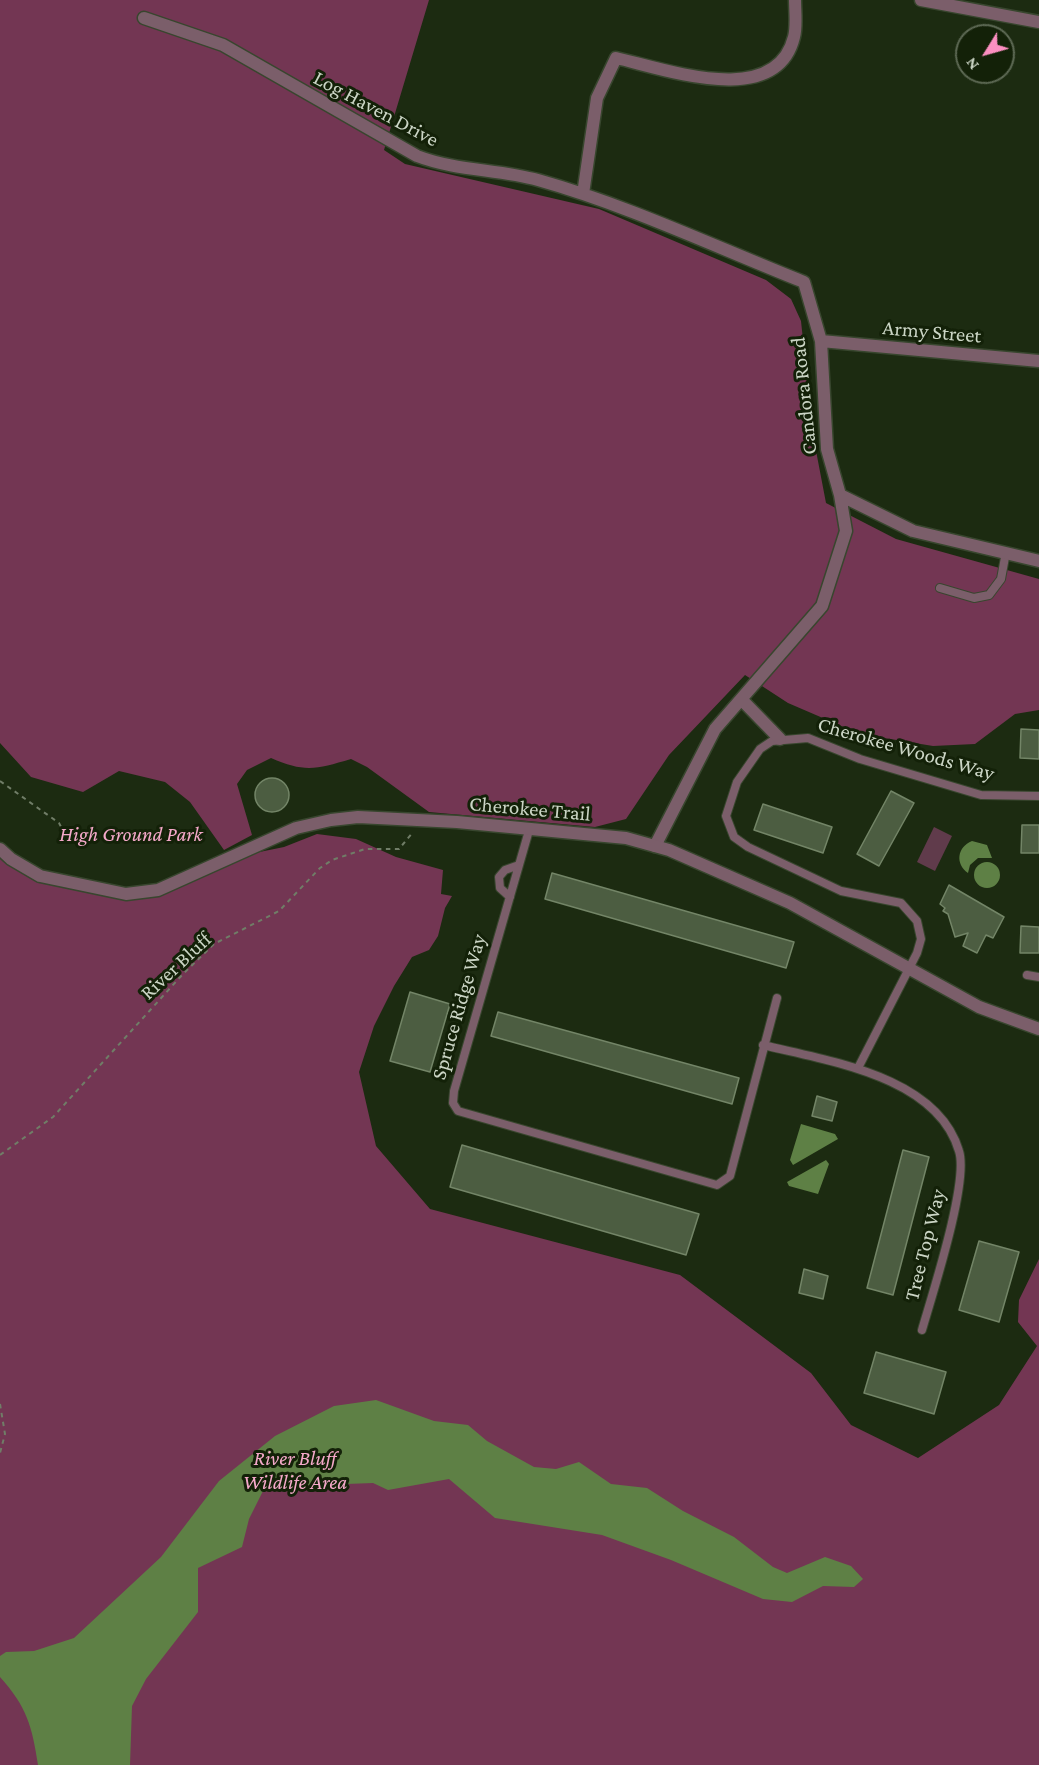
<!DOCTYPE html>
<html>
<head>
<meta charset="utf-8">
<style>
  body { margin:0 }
  #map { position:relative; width:1039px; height:1765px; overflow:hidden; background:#1c2b11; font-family:"Crimson Pro",serif }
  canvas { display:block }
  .north { position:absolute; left:955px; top:24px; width:60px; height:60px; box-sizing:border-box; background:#132108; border:2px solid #5d6954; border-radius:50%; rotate:233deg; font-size:16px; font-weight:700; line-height:24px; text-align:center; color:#cbd5c5 }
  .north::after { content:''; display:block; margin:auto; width:21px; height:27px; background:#fc8fc1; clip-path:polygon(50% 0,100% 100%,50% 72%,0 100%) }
</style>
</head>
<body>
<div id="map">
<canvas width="1039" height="1765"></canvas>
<div class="north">N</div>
</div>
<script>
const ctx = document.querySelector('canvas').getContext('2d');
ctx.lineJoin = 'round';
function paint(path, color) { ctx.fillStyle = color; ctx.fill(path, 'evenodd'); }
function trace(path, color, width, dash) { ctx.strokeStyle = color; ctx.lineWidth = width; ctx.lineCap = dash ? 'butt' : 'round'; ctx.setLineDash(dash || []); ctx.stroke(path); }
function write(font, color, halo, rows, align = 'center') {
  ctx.font = font + ' "Crimson Pro",serif'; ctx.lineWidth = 6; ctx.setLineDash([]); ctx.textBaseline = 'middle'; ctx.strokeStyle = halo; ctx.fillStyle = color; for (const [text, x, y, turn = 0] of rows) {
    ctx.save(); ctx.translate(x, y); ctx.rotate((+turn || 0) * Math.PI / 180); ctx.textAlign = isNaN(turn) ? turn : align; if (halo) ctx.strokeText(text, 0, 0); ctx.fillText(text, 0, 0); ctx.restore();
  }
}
paint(new Path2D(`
  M934,827L952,836L935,871L917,862Z`), '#603b4b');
paint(new Path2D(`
  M0,0H429L384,150L405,164L599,209L766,280L791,299L801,321L813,435L826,503L896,539L1039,579V710L1015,714L975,744L933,746L860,734L788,703L745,675L669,755L626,819L595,827L429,812L367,767L351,759C317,769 305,773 271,758L247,770L237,784L252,835L224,850L190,802L165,782L119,771L83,792L31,777L0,743Z
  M317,834L356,839L396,857L443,870L441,894L452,896L445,908L438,936L429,950L412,957L394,986L374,1026L359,1072L376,1146L430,1209L680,1275L811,1373L851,1425L918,1458L999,1405L1037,1346L1018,1322L1019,1300L1039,1259V1765H0V849L40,876L139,894L230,858L284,847Z`), '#733653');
paint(new Path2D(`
  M972,841L987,845L992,858H978L970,865L968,873C955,864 957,847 972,841Z
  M974 875a13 13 0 1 1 26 0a13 13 0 1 1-26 0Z
  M801,1124L835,1134L838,1139L793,1165L790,1160Z
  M826,1160L829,1164L818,1194L789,1186L787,1182Z
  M376,1400L434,1421L468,1425L487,1441L534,1467L556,1469L579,1462L611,1484L647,1488L683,1511L734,1537L773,1567L787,1573L825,1557L851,1566L863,1579L854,1587L823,1586L792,1602L763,1599L671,1560L602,1535L495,1518L449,1479L388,1490L373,1483L265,1487L249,1519L242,1547L198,1568V1612L146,1679L132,1706L130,1765H38C32,1726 27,1707 0,1677V1656L6,1652L34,1651L74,1638L161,1557L219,1481L275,1436L334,1406Z`), '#5e8045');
const building = new Path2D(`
  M1021,729L1039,730V759L1020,758Z
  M255 795a17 17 0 1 1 34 0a17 17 0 1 1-34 0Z
  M891,791L914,803L879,866L857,854Z
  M763,804L832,827L823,853L754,830Z
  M1022,825H1039V853H1021Z
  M552,873L794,942L786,968L545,899Z
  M949,885L1004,917L993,938L986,935L977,953L963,946L968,933L955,937L948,914L943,911L945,908L940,904Z
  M1021,926L1039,927V953H1020Z
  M410,992L450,1004L430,1072L390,1061Z
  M498,1012L739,1078L732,1104L491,1036Z
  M817,1096L837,1102L832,1121L812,1116Z
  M462,1145L699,1214L686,1255L450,1187Z
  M903,1150L929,1157L893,1295L867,1288Z
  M979,1241L1019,1252L999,1322L959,1310Z
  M804,1269L828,1276L823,1299L799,1293Z
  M876,1352L946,1372L934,1414L864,1393Z`);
paint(building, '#4c5d41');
trace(building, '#738567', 1.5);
const service = new Path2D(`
  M940,588L974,598L989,595L1001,579L1006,552
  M530,827L454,1091L453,1103L458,1111L717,1185L730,1176L777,998
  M510,897L500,888L499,877L505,870L519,865
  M1027,975L1039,977
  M763,1045C828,1061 937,1076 959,1151C969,1182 932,1295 922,1330
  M858,1068L917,953L921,939L917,921L901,903L841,891L748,847L734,837L726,816L737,782L760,749L772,741L808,738L860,759L981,795L1039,796`);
const minor = new Path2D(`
  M921,0L1039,22
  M144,18L223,45L417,156C456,171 498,169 538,180C627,205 718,248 804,282L821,341L827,449L840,495L846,531L822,606L715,729L655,846
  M583,194L597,98L616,58C665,69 776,110 794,37C797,26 795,12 795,0
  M821,341L1039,361
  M840,495L913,531L1039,561
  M741,699L780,739`);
const tertiary = new Path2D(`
  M0,849L11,859L40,876L126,894L158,890L296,828L331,820L358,817L457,822L626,838L669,850L790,903L979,1007L1039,1029`);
trace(service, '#38462e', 10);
trace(minor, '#38462e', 15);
trace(tertiary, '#38462e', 15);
trace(new Path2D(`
  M0,781L59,823L68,840
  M0,1155L53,1117L183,974L214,944L279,911L320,868L332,860L365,849H399L413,832
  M0,1404L5,1434L0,1453`), '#707d67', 2, [4.5, 4.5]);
trace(service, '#7b5e6a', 8);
trace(minor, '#7b5e6a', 12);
trace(tertiary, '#7b5e6a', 12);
write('21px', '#cbd5c5', '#132108', [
  ["Log Haven Drive",376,109,28],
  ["Army Street",932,332,5],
  ["Candora Road",804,396,-96],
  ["Cherokee Woods Way",906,749,16],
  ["Cherokee Trail",530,809,5],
  ["River Bluff",176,966,-43],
  ["Spruce Ridge Way",459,1007,-74],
  ["Tree Top Way",925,1245,-76]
]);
write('italic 21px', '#f5a9ca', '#132108', [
  ["High Ground Park",131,835],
  ["River Bluff",295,1459],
  ["Wildlife Area",295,1483]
]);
</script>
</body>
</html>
